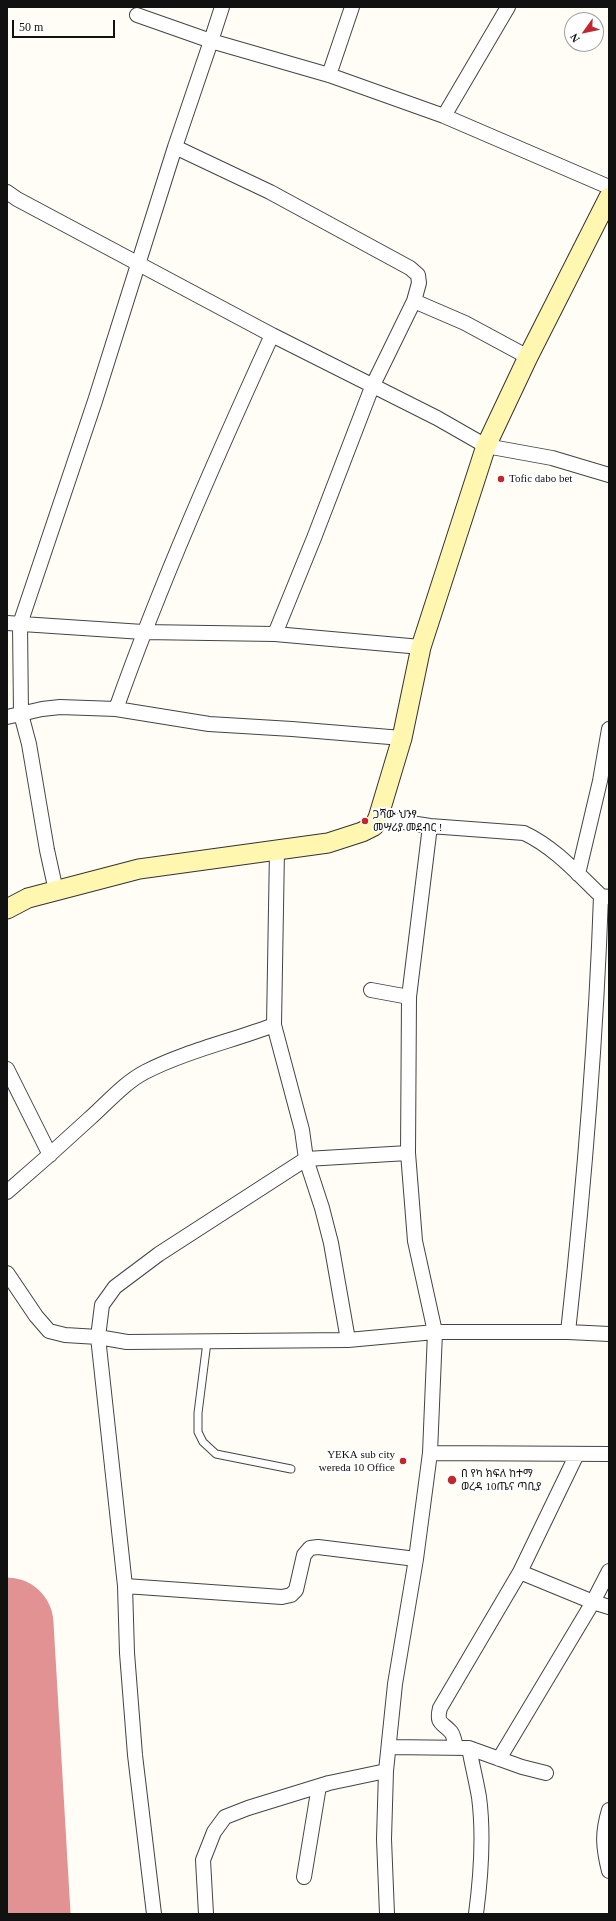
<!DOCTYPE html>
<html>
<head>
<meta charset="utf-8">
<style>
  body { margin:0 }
  #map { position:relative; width:616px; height:1921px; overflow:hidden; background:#fffdf5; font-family:"Times New Roman",serif }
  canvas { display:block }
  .frame { position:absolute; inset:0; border:8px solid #111; pointer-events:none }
  .north { position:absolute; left:564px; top:12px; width:40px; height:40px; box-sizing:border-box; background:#fff; border:1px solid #a0a0a0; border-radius:50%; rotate:237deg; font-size:11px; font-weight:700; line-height:16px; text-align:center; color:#111 }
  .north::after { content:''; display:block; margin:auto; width:14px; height:18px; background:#c4262e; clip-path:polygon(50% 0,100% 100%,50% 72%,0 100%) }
  .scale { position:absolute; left:12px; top:20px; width:103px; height:18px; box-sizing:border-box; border:2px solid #111; border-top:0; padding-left:5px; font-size:12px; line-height:14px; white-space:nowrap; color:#111; -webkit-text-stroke:3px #fff; paint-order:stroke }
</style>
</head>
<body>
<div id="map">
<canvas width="616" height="1921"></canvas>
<div class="frame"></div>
<div class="north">N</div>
<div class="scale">50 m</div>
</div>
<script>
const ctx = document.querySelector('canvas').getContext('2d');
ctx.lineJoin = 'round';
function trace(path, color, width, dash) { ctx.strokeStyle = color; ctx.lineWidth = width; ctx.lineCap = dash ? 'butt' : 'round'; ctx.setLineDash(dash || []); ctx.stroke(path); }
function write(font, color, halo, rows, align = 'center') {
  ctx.font = font + ' "Times New Roman","Noto Sans Ethiopic",serif'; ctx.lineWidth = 4; ctx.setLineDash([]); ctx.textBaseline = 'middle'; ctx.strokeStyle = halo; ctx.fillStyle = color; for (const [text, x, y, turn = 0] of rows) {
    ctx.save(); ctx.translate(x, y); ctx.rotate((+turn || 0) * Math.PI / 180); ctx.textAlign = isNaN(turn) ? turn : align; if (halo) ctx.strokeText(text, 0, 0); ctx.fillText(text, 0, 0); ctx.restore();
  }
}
trace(new Path2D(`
  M7,1624L24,1914`), '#e29292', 93);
const service = new Path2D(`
  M207,1342L198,1413V1432L203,1442L216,1454L291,1469`);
const minor = new Path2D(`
  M137,15L211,41L222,7
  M329,75L352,7
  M444,116L508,7
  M175,147L270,192L410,268L418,275L419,283L414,301L372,387L314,538L275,634
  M7,192L17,199L272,335
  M414,301L465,323L528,357
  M7,623L143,632L275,634L421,647
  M116,709C161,582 216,458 272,335L437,418L486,446L552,458L609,475
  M7,717L42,709L60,707L116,709L209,724L292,729L402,738
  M378,818L430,826L524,833C554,847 577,873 601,896L609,897
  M578,874L600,781L609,729
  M56,891L47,850L29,744L21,714L20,624L95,401L175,147L211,41L329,75L444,116L609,187
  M371,990L409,997
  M7,1069L50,1155
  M7,1192C35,1168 62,1144 89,1119C107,1103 124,1083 145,1072C186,1051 232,1041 274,1025
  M7,1273L36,1316L49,1331L65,1335L98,1337L127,1342L348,1340L435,1332H568L609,1334
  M568,1332C584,1187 596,1041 601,896
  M348,1340L331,1243L322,1208L306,1159L408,1153
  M430,1453L609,1454
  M609,1571L593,1602L609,1607
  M520,1572L577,1454
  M125,1586L282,1597L291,1595L296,1590L304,1555L310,1548L318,1547L416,1559
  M389,1747L469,1748L522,1767L546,1773
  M456,1748C455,1743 454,1736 451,1732C442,1722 436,1724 440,1708L520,1572L593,1602L499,1759
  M469,1748C472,1764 476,1780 479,1797C484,1835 481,1876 476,1914
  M609,1810C602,1833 603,1847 609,1871
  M304,1877L319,1786
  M154,1914L135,1755L127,1653L125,1586L98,1337L102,1305L115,1287L159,1254L306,1159L302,1130L274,1025L277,850
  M206,1914L203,1860L214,1832L225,1817L248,1808L329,1783L386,1771
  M387,1914L384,1839L386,1771L395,1684L416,1559L430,1453L435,1332L415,1241L408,1153L409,997L430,826`);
const secondary = new Path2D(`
  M7,909L28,898L139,869L328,843L362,832L374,826L378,818L402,738L421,647L486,446L528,357L609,197`);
trace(service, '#444', 9);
trace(minor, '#444', 16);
trace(secondary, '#333', 21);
trace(service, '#fff', 7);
trace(minor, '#fff', 14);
trace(secondary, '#fff6b0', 19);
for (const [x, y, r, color] of [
  [501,479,4,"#c4262e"],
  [365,821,4,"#c4262e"],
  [403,1461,4,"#c4262e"],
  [452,1480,5,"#c4262e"]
]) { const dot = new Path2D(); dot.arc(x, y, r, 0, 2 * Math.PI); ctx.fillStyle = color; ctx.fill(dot); trace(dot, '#fff', 1.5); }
write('11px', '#111', '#fff', [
  ["Tofic dabo bet",509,479],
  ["ጋሻው ህንፃ",373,815],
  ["መሣሪያ መደብር !",373,828],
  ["YEKA sub city",395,1455,"right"],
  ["wereda 10 Office",395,1468,"right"],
  ["በ የካ ክፍለ ከተማ",461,1474],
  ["ወረዳ 10ጤና ጣቢያ",461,1487]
], 'left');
</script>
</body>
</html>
